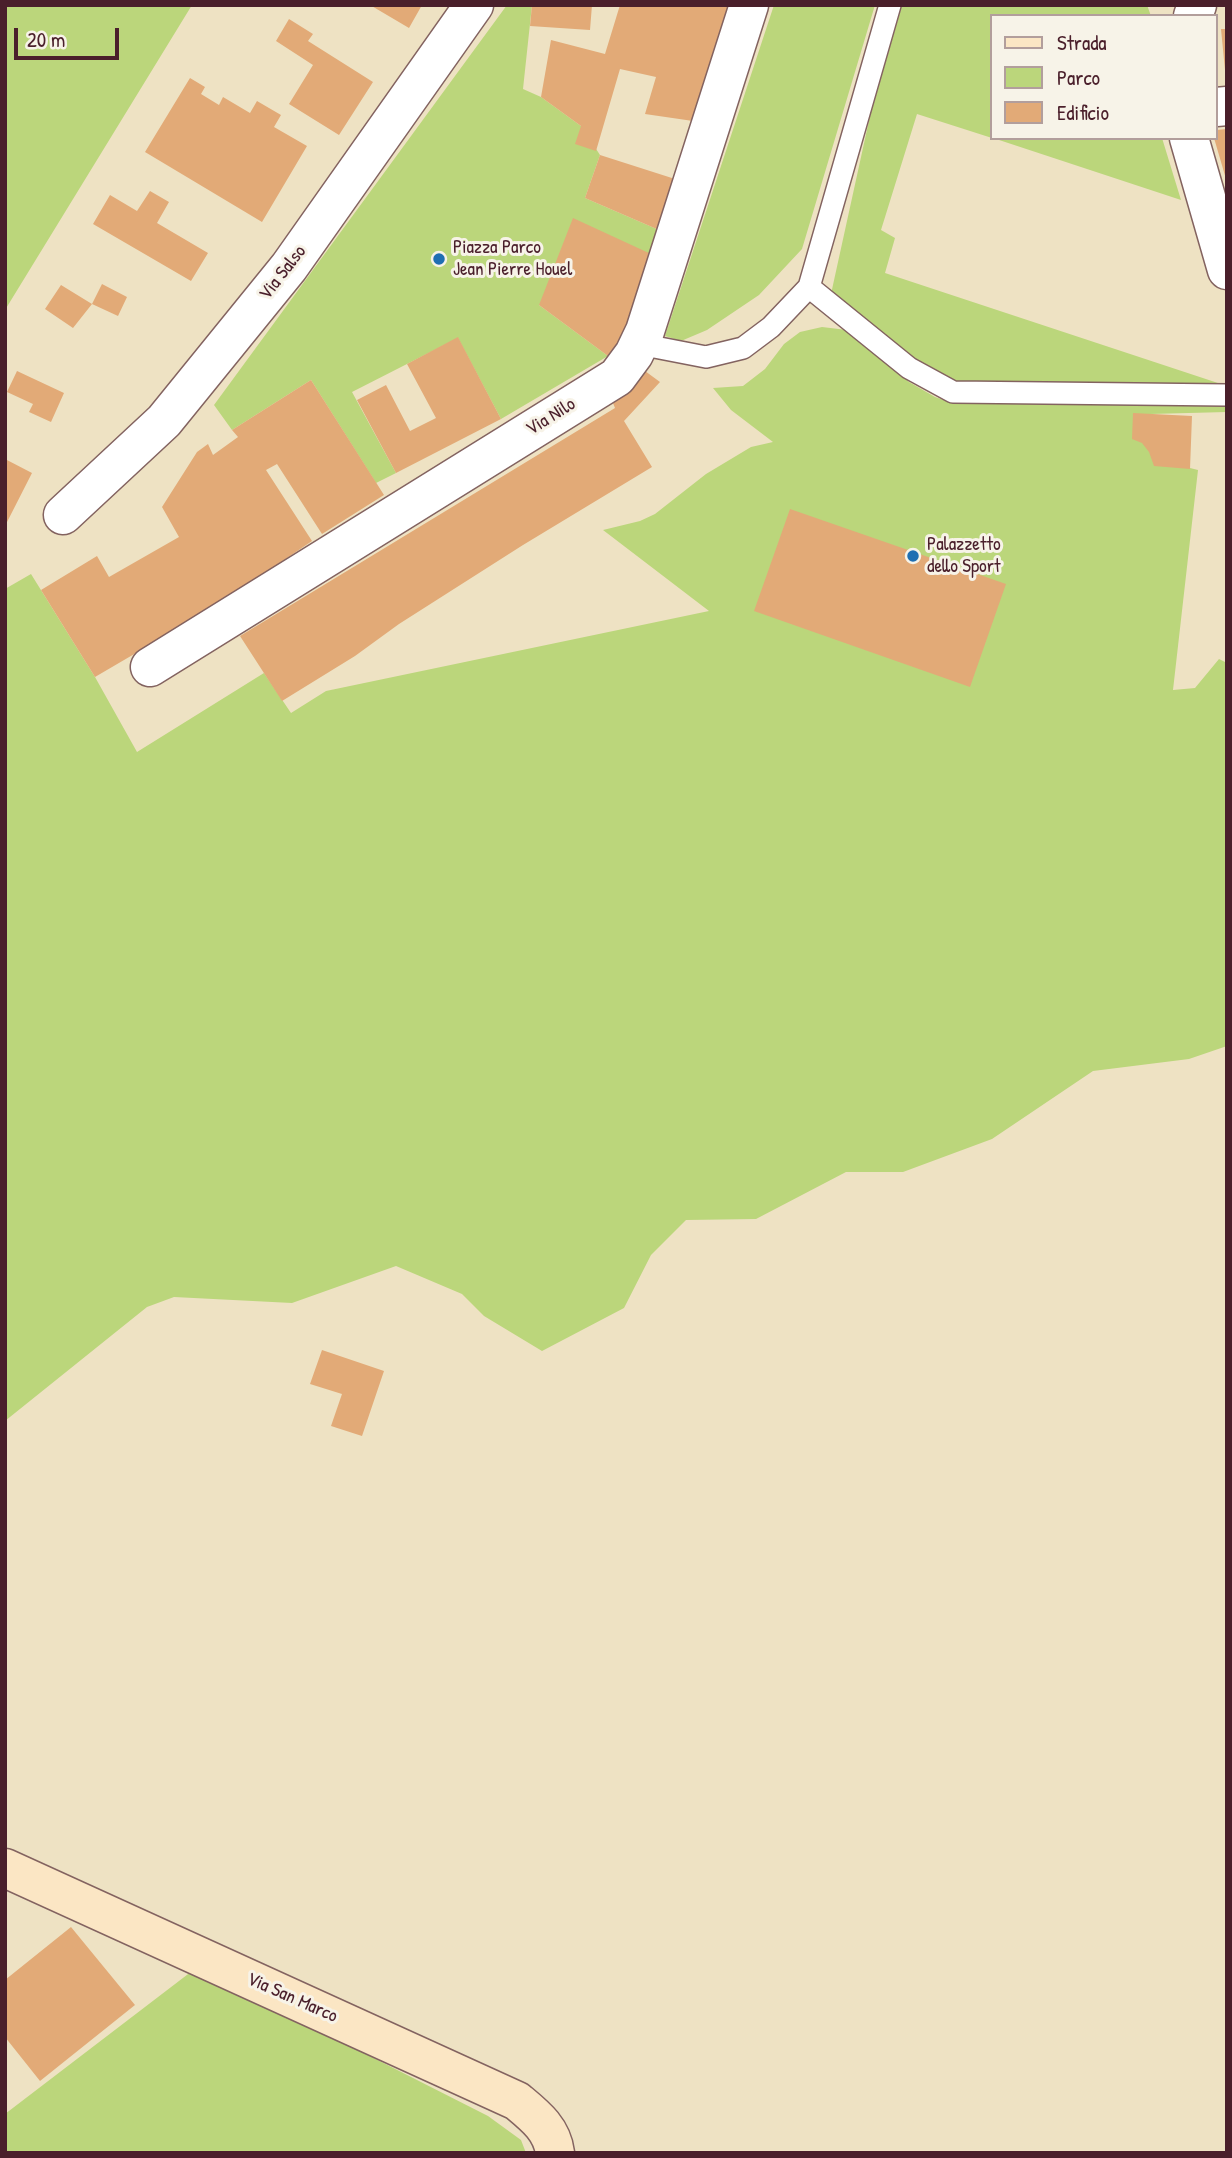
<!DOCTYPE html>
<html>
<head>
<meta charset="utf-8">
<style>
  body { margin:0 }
  #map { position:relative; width:1232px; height:2158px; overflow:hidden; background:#eee2c3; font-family:"Patrick Hand",sans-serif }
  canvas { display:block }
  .frame { position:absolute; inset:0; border:7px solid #4a1f2b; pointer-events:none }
  .legend { position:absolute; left:990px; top:14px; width:228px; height:126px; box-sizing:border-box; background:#f7f3e8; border:2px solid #b29e9c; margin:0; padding:9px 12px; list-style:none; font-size:21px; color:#4a1f2b }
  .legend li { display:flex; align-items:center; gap:14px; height:35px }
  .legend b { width:35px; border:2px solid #b29e9c }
  .scale { position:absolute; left:14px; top:28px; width:105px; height:32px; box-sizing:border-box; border:4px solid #4a1f2b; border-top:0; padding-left:9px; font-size:21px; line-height:24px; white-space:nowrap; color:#4a1f2b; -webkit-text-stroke:5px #f7f3e8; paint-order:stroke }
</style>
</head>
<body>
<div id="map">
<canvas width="1232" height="2158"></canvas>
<div class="frame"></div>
<ul class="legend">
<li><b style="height:9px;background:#fbe6c4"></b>Strada</li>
<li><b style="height:19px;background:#bbd67b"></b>Parco</li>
<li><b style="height:19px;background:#e2aa77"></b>Edificio</li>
</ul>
<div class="scale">20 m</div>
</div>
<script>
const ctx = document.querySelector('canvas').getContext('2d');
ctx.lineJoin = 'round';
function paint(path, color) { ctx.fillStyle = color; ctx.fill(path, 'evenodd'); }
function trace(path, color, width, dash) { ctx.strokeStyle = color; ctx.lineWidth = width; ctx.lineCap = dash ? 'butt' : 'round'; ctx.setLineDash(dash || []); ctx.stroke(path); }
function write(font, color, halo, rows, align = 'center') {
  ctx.font = font + ' "Patrick Hand",sans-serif'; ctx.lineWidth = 6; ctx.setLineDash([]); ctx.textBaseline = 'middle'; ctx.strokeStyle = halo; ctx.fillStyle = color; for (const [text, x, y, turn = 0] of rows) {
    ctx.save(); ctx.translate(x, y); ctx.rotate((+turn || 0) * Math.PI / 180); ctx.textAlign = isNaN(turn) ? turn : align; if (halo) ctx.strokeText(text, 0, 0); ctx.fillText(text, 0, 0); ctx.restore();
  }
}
paint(new Path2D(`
  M5,5H192L5,310Z
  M507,5H532L523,89L541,97L581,126L600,155L585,198L659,230L651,254L539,305L608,356L501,419L458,338L352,392L396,473L376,483L311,380L232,430L214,405Z
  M774,5H875L802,249L759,295L707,330L681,341L665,336Z
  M902,5H1147L1151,16H992V138L917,114L881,230L895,238L885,273L1227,386L979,385L951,381L930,372L831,294L870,116Z
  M993,138H1162L1181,200Z
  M822,327L847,330L909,382L935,397L955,404L1223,402L1227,404V412L1150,414L1190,468L1198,470L1173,690L1195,688L1219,659L1227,663V1046L1189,1059L1093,1071L992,1139L903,1172H846L756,1219L686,1220L651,1255L624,1308L542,1351L484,1316L462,1294L396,1266L292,1303L174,1297L147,1307L5,1421V589L31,574L95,677L137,752L264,673L291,713L326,691L709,611L603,530L640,521L655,514L706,474L751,447L773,442L731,410L713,388L743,386L765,369L784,344L800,332Z
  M196,1968L488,2116L521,2140L526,2153H5V2114Z`), '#bbd67b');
paint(new Path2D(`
  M370,5H422L409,28Z
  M532,5H592L590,30L530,26Z
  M620,5H730L693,121L645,114L656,77L620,69L596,151L575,144L581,126L541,97L551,40L605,54Z
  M289,19L313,34L308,41L373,82L339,135L289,104L313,65L276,41Z
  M1221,29H1227V70H1225Z
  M190,78L205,87L201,94L219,105L223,97L250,113L257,101L281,115L274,127L307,146L262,222L145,152Z
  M1227,129V179H1226L1214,138H1216V130Z
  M600,155L675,179L659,230L585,198Z
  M150,191L169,202L157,223L208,253L191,281L93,224L110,195L137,211Z
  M573,218L651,254L626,335L608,356L539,305Z
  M102,284L127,297L118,316L92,304Z
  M61,285L92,304L73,328L45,309Z
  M458,337L501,419L396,473L357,400L386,385L410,431L436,418L407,364Z
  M17,371L64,393L51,422L29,412L33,404L7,392Z
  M645,371L660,382L624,421L652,467L523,545L399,624L355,656L282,701L240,636L615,408L613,403L632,390Z
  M311,380L384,495L322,534L277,464L266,470L312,541L218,605L95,677L41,590L97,556L109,577L179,537L162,507L197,452L208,444L213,455L238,437L232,430Z
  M1133,413L1192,416L1190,469L1154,466L1149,452L1142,443L1132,439Z
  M5,459L32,473L5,526Z
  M790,509L1006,584L970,687L754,611Z
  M322,1350L384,1371L362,1436L331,1426L342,1394L310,1384Z
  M71,1927L135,2005L40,2081L5,2037V1980Z`), '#e2aa77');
const lane = new Path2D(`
  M809,287L909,368L953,392L1227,395
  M639,344L706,357L743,348L771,327L809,287L890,5`);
const street = new Path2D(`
  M1193,16L1197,5
  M1216,107L1227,106
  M1189,138L1227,270
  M63,515L164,421L289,267L474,5
  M150,667L617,377L634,354L645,331L749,5`);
const secondary = new Path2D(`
  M5,1868L517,2101C535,2116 552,2129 555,2153`);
trace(lane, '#836360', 24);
trace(street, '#836360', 41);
trace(secondary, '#836360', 41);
trace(lane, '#fff', 21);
trace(street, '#fff', 38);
trace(secondary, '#fbe6c4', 38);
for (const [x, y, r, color] of [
  [439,259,7,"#1f6fb2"],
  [913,556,7,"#1f6fb2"]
]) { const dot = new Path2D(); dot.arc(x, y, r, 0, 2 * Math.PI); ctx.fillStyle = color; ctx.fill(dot); trace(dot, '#f7f3e8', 2.5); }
write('19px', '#4a1f2b', '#f7f3e8', [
  ["Piazza Parco",453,248],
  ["Jean Pierre Houel",453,270],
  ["Palazzetto",927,545],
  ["dello Sport",927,567]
], 'left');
write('19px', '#4a1f2b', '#f7f3e8', [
  ["Via Salso",283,273,-52],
  ["Via Nilo",551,417,-32],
  ["Via San Marco",292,1998,24]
]);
</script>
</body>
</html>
